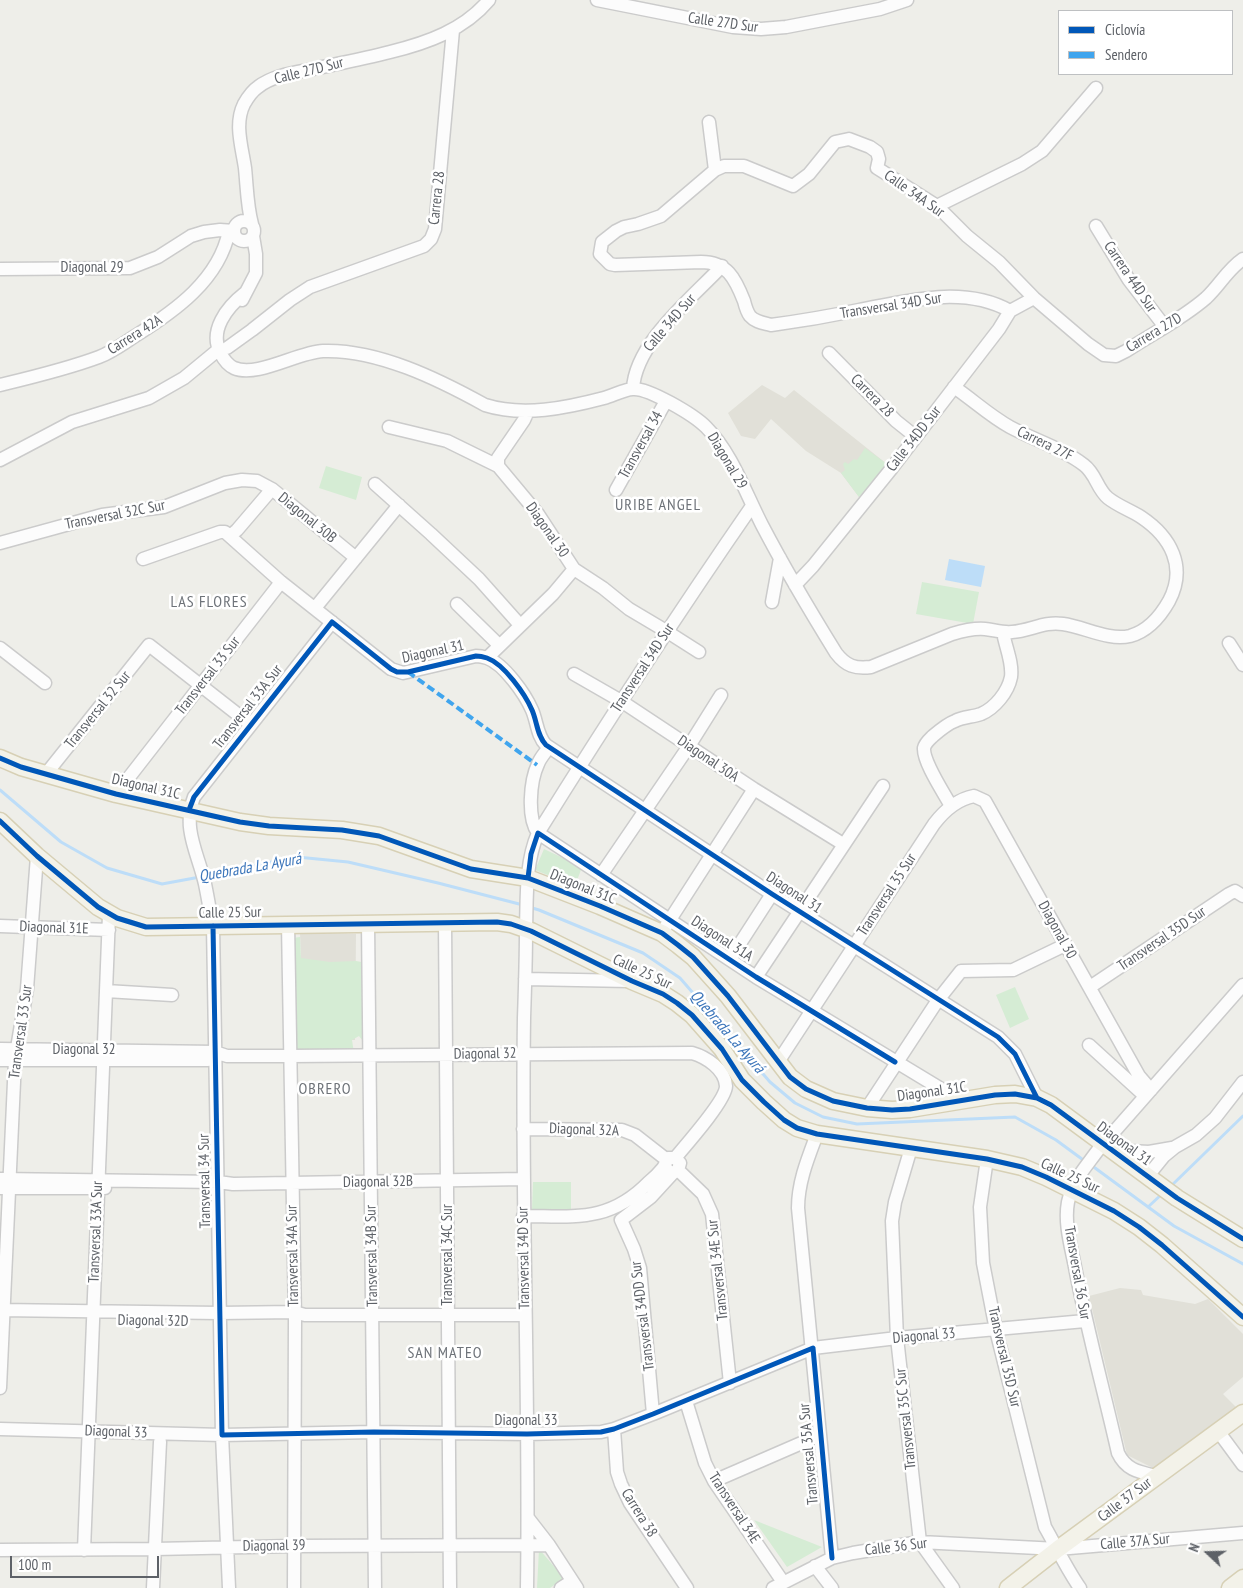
<!DOCTYPE html>
<html>
<head>
<meta charset="utf-8">
<style>
  body { margin:0 }
  #map { position:relative; width:1243px; height:1588px; overflow:hidden; background:#eeeee9; font-family:"PT Sans Narrow",sans-serif }
  canvas { display:block }
  .legend { position:absolute; left:1058px; top:10px; width:175px; height:65px; box-sizing:border-box; background:#fff; border:1px solid #bec0c2; margin:0; padding:6px 9px; list-style:none; font-size:15px; color:#5d6167 }
  .legend li { display:flex; align-items:center; gap:10px; height:25px }
  .legend b { width:25px; border:1px solid #bec0c2 }
  .north { position:absolute; left:1183px; top:1528px; width:50px; height:50px; -webkit-text-stroke:4px #fff; paint-order:stroke; rotate:291deg; font-size:14px; font-weight:700; line-height:20px; text-align:center; color:#5d6167 }
  .north::after { content:''; display:block; margin:auto; width:18px; height:22px; background:#5d6167; clip-path:polygon(50% 0,100% 100%,50% 72%,0 100%) }
  .scale { position:absolute; left:10px; top:1556px; width:149px; height:22px; box-sizing:border-box; border:2px solid #5d6167; border-top:0; padding-left:6px; font-size:15px; line-height:18px; white-space:nowrap; color:#5d6167; -webkit-text-stroke:4px #fff; paint-order:stroke }
</style>
</head>
<body>
<div id="map">
<canvas width="1243" height="1588"></canvas>
<ul class="legend">
<li><b style="height:6px;background:#0057b8"></b>Ciclovía</li>
<li><b style="height:6px;background:#40a5ee"></b>Sendero</li>
</ul>
<div class="north">N</div>
<div class="scale">100 m</div>
</div>
<script>
const ctx = document.querySelector('canvas').getContext('2d');
ctx.lineJoin = 'round';
function paint(path, color) { ctx.fillStyle = color; ctx.fill(path, 'evenodd'); }
function trace(path, color, width, dash) { ctx.strokeStyle = color; ctx.lineWidth = width; ctx.lineCap = dash ? 'butt' : 'round'; ctx.setLineDash(dash || []); ctx.stroke(path); }
function write(font, color, halo, rows, align = 'center') {
  ctx.font = font + ' "PT Sans Narrow",sans-serif'; ctx.lineWidth = 5; ctx.setLineDash([]); ctx.textBaseline = 'middle'; ctx.strokeStyle = halo; ctx.fillStyle = color; for (const [text, x, y, turn = 0] of rows) {
    ctx.save(); ctx.translate(x, y); ctx.rotate((+turn || 0) * Math.PI / 180); ctx.textAlign = isNaN(turn) ? turn : align; if (halo) ctx.strokeText(text, 0, 0); ctx.fillText(text, 0, 0); ctx.restore();
  }
}
paint(new Path2D(`
  M762,385L785,398L794,390L887,464L859,497L841,473L806,451L771,419L755,439L741,436L728,413Z
  M300,933L356,934L355,1040H299L301,958Z
  M1120,1288L1141,1290L1143,1295L1195,1304L1208,1299L1243,1334V1377L1223,1394L1236,1407L1155,1469L1127,1455L1089,1296Z`), '#e1e0d8');
paint(new Path2D(`
  M865,448L887,464L859,497L841,473L845,470L843,464L845,462L848,464L854,459L857,460Z
  M326,466L362,477L356,500L319,488Z
  M922,582L979,592L973,624L916,614Z
  M544,849L582,867L575,886L535,870Z
  M300,937L301,958L330,962L356,961L367,963L366,1045L359,1036L352,1040L354,1053H294L292,938Z
  M1015,987L1029,1019L1010,1028L996,995Z
  M533,1182H571V1210H532Z
  M754,1520L822,1547L787,1567Z
  M539,1549L564,1578L550,1588H537Z`), '#d5ecd4');
paint(new Path2D(`
  M949,559L985,566L981,587L945,580Z`), '#bdddf8');
trace(new Path2D(`
  M0,790L61,842L107,868L162,884L200,877
  M206,875L297,857L348,862L438,883L523,905
  M529,907L539,910L643,953L680,978L770,1082L795,1103L823,1117L857,1124L1015,1117L1056,1140L1086,1162
  M1091,1165L1174,1226L1243,1264
  M1170,1187L1243,1116
  M1148,1207L1163,1193`), '#bdddf8', 3);
const minor = new Path2D(`
  M597,0L733,27L761,29L786,27L880,9L907,0
  M709,122L715,170
  M937,206L1022,164L1042,151L1096,88
  M234 231a10 10 0 1 1 20 0a10 10 0 1 1-20 0Z
  M252,224C247,206 247,187 245,168C242,147 234,124 244,104C248,97 252,91 258,87C272,76 292,73 308,70C336,64 363,59 390,52C427,43 464,30 489,0
  M1096,226L1129,280L1165,327
  M0,269L130,268L158,257L191,236L204,232L220,230L234,231
  M245,293C227,307 208,331 221,354C224,360 228,365 234,368C257,378 298,352 323,351C377,349 438,379 485,405C523,417 566,408 604,398C612,396 625,389 633,389C649,388 694,415 706,427C732,453 745,492 762,525C785,569 810,611 836,653C846,666 855,669 871,667L952,634C962,631 974,628 985,629C994,630 1003,633 1012,632C1030,631 1044,621 1063,624C1085,627 1108,641 1130,636C1148,631 1160,617 1169,601C1187,567 1171,537 1141,517C1130,510 1118,506 1108,498C1097,489 1096,474 1084,465C1062,448 1034,440 1010,427C990,416 973,400 954,387
  M242,300L256,273V254L253,236
  M1010,311C964,285 907,301 859,310C830,316 801,321 771,325C764,323 755,322 750,316C747,312 745,305 744,301C735,278 727,262 701,262L615,265L610,264L600,254L602,242L616,231L624,227L638,224L661,216L715,170L724,166H744L793,186L809,174L835,142L849,139L870,147L877,152L879,159L877,168L937,206L967,236L999,262L1034,298L1088,344L1104,355L1116,356L1126,351C1153,333 1182,319 1206,298C1220,285 1227,270 1243,259
  M227,348L252,330L290,300L310,287L424,246L431,239L435,229L453,30
  M829,353L896,421L916,437
  M0,385C33,377 67,369 99,357C112,352 124,343 135,336C175,311 219,280 229,231
  M633,389C635,343 692,298 722,266
  M389,427L447,441L498,466L538,514L574,569L603,588L629,609L666,631L699,652
  M0,460L72,422L149,398L184,378L218,350
  M498,466V458L524,420L528,411
  M375,484L431,534L479,579L520,625
  M616,490L666,401
  M230,536L237,530L272,489
  M0,543L102,515L164,507L225,483L242,480L257,481L272,489L356,558
  M143,559L220,532H225L281,582L391,669L403,673L476,656C480,656 484,657 487,658C504,664 525,694 532,710C537,721 537,736 546,745L772,894L998,1037L1015,1054L1037,1098
  M795,585L813,566L892,468L999,329L1010,311L1034,298
  M772,602L780,558
  M457,604L499,645
  M315,608L399,505
  M1229,643L1243,665
  M0,648L45,683
  M487,658L553,594L574,569
  M574,674L621,701L754,789L843,844
  M549,747C545,753 540,758 538,764C530,781 527,818 538,833L756,977L961,1101
  M46,774L149,645L250,724
  M116,794L281,582
  M951,806C944,793 923,762 924,748C925,743 930,739 933,736C940,730 947,724 955,721C963,717 972,717 981,714C995,708 1008,692 1011,677C1013,662 1005,646 1003,632
  M601,875L689,746L721,695
  M445,922L450,1588
  M368,923L375,1588
  M288,924L295,1320L294,1588
  M0,926L109,930
  M666,926L754,789
  M730,959L772,894
  M756,977L883,786
  M525,979L630,981
  M1090,987L1229,894L1235,891L1243,896
  M106,991L172,995
  M1089,1045L1145,1096
  M0,1049L215,1052L227,1056H289L692,1053C706,1057 725,1069 726,1086C726,1100 686,1145 675,1158
  M0,1060H208
  M778,1062L934,824C944,811 958,799 974,796L985,801L1139,1076L1151,1090
  M867,1108L938,1000L961,971L1013,970L1065,945
  M523,1129L622,1130L635,1135L667,1160
  M817,1134C808,1158 798,1182 798,1208L832,1558
  M911,1148L895,1202L892,1221L897,1338L920,1542L953,1588
  M1110,1150L1149,1152L1172,1148
  M987,1159L980,1207L983,1263L996,1330L1045,1527C1057,1548 1066,1568 1080,1588
  M678,1170L703,1194L712,1214L730,1383
  M1147,1177L1164,1156L1175,1147L1196,1135L1215,1118L1243,1082
  M0,1179L218,1182L233,1184L523,1179
  M0,1188H105
  M523,1216C575,1216 609,1223 649,1182C654,1178 659,1173 663,1168C665,1165 666,1162 668,1158H675L680,1163L678,1170L673,1173L668,1171L665,1166
  M0,1310L219,1313L294,1312L305,1315H525
  M0,1388L15,1060L27,989L37,856
  M686,1401L705,1463L714,1481L783,1582
  M653,1414L640,1268L634,1249L621,1220L651,1197L673,1173
  M0,1429L222,1435L374,1432L527,1434L601,1432L614,1429L653,1414L813,1348L897,1338L1085,1321
  M614,1429L617,1472L621,1484L630,1503L687,1588
  M1218,1431L1243,1465
  M1156,1476C1139,1472 1126,1470 1118,1453C1104,1391 1087,1330 1075,1267C1071,1246 1064,1223 1068,1202C1073,1180 1085,1168 1098,1150L1243,985
  M714,1481L820,1435
  M528,1518L549,1545L577,1588
  M0,1550L155,1549L294,1546L549,1545
  M84,1550L109,915
  M815,1566L832,1588
  M153,1588L160,1442
  M229,1588L222,1435L213,926C210,912 208,898 205,884C198,853 182,829 194,797L332,622
  M527,1588C530,1398 521,1208 524,1018C525,989 526,959 526,930C527,898 525,863 538,833C607,722 678,613 752,506
  M561,1588L572,1581
  M773,1588L832,1558L853,1553L920,1542L1058,1549L1243,1533`);
const major = new Path2D(`
  M0,758L21,767L116,794L240,822L269,826L342,830L379,836L471,869L528,878L600,906L662,933L678,945L693,957L728,996L790,1077L806,1089L833,1101L867,1108L892,1110L910,1109L995,1095L1015,1094L1037,1098L1051,1105L1177,1198L1243,1239
  M0,821L37,856L98,907L117,918L146,927L497,922L511,924L531,931L632,981L663,994L677,1003L692,1015L722,1049L742,1080L764,1102L784,1120L797,1128L817,1134L987,1159L1022,1167L1046,1177L1114,1211L1139,1227L1162,1245L1243,1317
  M1008,1588L1058,1549L1243,1413
  M1230,1588L1243,1578`);
trace(minor, '#cbcbcb', 15);
trace(major, '#d7d0b5', 19);
trace(minor, '#fcfcfc', 12);
trace(major, '#f3f2e9', 16);
trace(new Path2D(`
  M408,672L537,765`), '#40a5ee', 4, [8, 4]);
trace(new Path2D(`
  M0,758L21,767L116,794L240,822L269,826L342,830L379,836L471,869L528,878L600,906L662,933L678,945L693,957L728,996L790,1077L806,1089L833,1101L867,1108L892,1110L910,1109L995,1095L1015,1094L1037,1098
  M189,810L194,797L332,622L391,669L397,672H408L476,656C480,656 484,657 487,658C504,664 525,694 532,710C537,721 537,736 546,745L772,894L998,1037L1015,1054L1037,1098L1051,1105L1177,1198L1243,1239
  M0,821L37,856L98,907L117,918L146,927L497,922L511,924L531,931L632,981L663,994L677,1003L692,1015L722,1049L742,1080L764,1102L784,1120L797,1128L817,1134L987,1159L1022,1167L1046,1177L1114,1211L1139,1227L1162,1245L1243,1317
  M528,878L531,854L538,833L756,977L895,1062
  M213,926L222,1435L374,1432L527,1434L601,1432L614,1429L653,1414L813,1348L832,1558`), '#0057b8', 5);
write('15px', '#5d6167', '#fff', [
  ["Calle 27D Sur",723,23,8],
  ["Calle 27D Sur",309,71,-14],
  ["Calle 34A Sur",914,194,35],
  ["Carrera 28",437,198,-84],
  ["Diagonal 29",92,268],
  ["Carrera 44D Sur",1130,277,56],
  ["Transversal 34D Sur",891,306,-9],
  ["Calle 34D Sur",670,323,-49],
  ["Carrera 27D",1154,333,-31],
  ["Carrera 42A",135,335,-32],
  ["Carrera 28",872,396,45],
  ["Calle 34DD Sur",914,439,-52],
  ["Carrera 27F",1045,444,26],
  ["Transversal 34",641,445,-61],
  ["Diagonal 29",727,461,59],
  ["Transversal 32C Sur",115,515,-11],
  ["Diagonal 30B",307,518,39],
  ["Diagonal 30",547,530,55],
  ["Diagonal 31",433,652,-12],
  ["Transversal 34D Sur",643,668,-57],
  ["Transversal 33 Sur",208,676,-52],
  ["Transversal 33A Sur",248,707,-52],
  ["Transversal 32 Sur",98,710,-51],
  ["Diagonal 30A",708,759,34],
  ["Diagonal 31C",146,787,13],
  ["Diagonal 31C",583,887,22],
  ["Diagonal 31",794,893,33],
  ["Transversal 35 Sur",887,895,-57],
  ["Calle 25 Sur",230,913,-1],
  ["Diagonal 31E",54,928,2],
  ["Diagonal 30",1057,930,61],
  ["Diagonal 31A",722,939,33],
  ["Transversal 35D Sur",1162,939,-34],
  ["Calle 25 Sur",642,972,25],
  ["Transversal 33 Sur",21,1032,-82],
  ["Diagonal 32",84,1050],
  ["Diagonal 32",485,1054,-1],
  ["Diagonal 31C",932,1092,-8],
  ["Diagonal 32A",584,1130,2],
  ["Diagonal 31",1124,1144,36],
  ["Calle 25 Sur",1070,1176,25],
  ["Transversal 34 Sur",205,1181,-91],
  ["Diagonal 32B",378,1182,-1],
  ["Transversal 33A Sur",96,1232,-88],
  ["Transversal 34C Sur",448,1255,-90],
  ["Transversal 34A Sur",293,1256,-91],
  ["Transversal 34B Sur",372,1256,-91],
  ["Transversal 34D Sur",524,1258,-91],
  ["Transversal 34E Sur",718,1270,-96],
  ["Transversal 36 Sur",1077,1273,80],
  ["Transversal 34DD Sur",643,1316,-97],
  ["Diagonal 32D",153,1321,1],
  ["Diagonal 33",924,1336,-5],
  ["Transversal 35D Sur",1004,1357,77],
  ["Transversal 35C Sur",906,1419,-96],
  ["Diagonal 33",526,1421],
  ["Diagonal 33",116,1432,2],
  ["Transversal 35A Sur",809,1454,-95],
  ["Calle 37 Sur",1125,1500,-37],
  ["Transversal 34E",734,1508,57],
  ["Carrera 38",639,1513,58],
  ["Calle 37A Sur",1135,1542,-5],
  ["Diagonal 39",274,1546,-1],
  ["Calle 36 Sur",896,1547,-7]
]);
ctx.letterSpacing = '1px';
write('16px', '#6e7379', '#fff', [
  ["URIBE ANGEL",658,505],
  ["LAS FLORES",209,602],
  ["OBRERO",325,1089],
  ["SAN MATEO",445,1353]
]);
ctx.letterSpacing = '0px';
write('italic 16px', '#3b75ba', '#fff', [
  ["Quebrada La Ayurá",250,868,-10],
  ["Quebrada La Ayurá",727,1032,49]
]);
</script>
</body>
</html>
